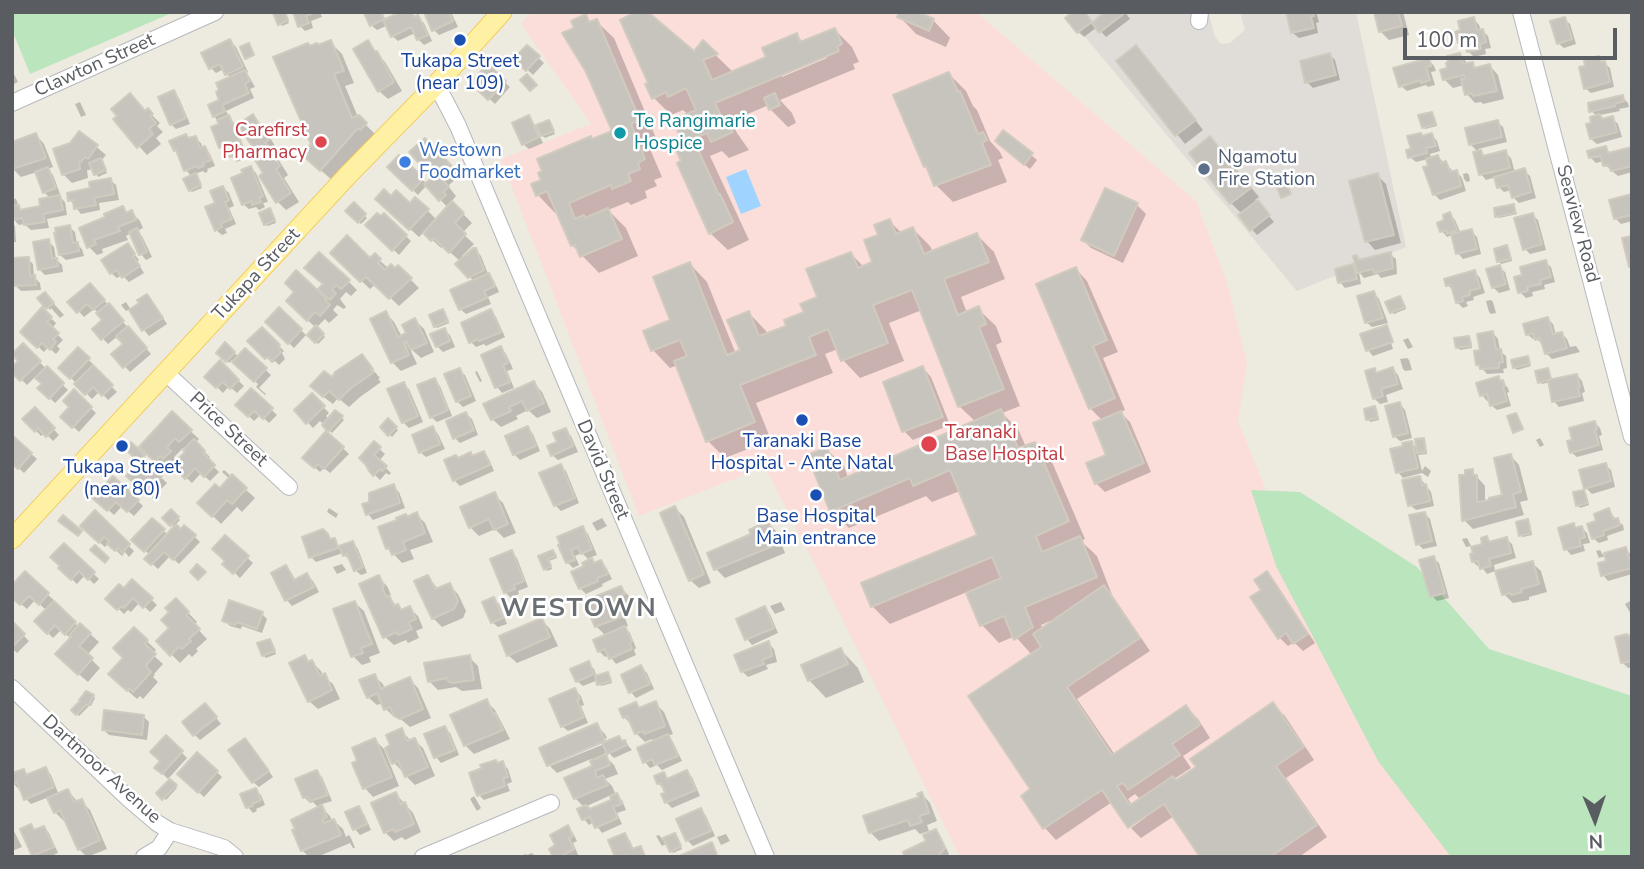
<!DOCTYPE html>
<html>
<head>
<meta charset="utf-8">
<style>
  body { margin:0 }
  #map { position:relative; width:1644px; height:869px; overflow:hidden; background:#edeae0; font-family:"Nunito Sans",sans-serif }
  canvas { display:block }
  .frame { position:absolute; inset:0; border:14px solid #595d62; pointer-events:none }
  .north { position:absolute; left:1560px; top:785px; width:70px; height:70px; -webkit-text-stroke:5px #fff; paint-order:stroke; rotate:178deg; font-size:19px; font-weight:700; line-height:28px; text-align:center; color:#595d62 }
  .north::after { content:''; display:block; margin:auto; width:24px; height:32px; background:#595d62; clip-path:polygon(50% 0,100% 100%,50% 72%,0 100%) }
  .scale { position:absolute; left:1403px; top:28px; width:214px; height:32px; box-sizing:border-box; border:4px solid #595d62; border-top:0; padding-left:9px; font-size:21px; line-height:24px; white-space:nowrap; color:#595d62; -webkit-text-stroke:5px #fff; paint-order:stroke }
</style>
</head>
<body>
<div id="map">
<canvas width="1644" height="869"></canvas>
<div class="frame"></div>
<div class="north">N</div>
<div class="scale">100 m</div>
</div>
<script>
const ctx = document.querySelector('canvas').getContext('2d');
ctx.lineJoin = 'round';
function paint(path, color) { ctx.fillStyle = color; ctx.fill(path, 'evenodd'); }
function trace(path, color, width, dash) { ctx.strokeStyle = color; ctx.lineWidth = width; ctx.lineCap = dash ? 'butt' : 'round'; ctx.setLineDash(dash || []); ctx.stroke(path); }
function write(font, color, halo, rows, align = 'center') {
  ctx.font = font + ' "Nunito Sans",sans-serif'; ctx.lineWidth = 5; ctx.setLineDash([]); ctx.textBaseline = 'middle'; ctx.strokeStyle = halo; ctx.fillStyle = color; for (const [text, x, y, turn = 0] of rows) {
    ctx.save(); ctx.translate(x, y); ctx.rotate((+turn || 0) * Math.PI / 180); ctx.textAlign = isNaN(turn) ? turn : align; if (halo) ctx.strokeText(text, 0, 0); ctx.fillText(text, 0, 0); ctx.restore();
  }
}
paint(new Path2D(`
  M1082,12H1208L1215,37L1221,44L1230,43L1245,30L1240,12H1356L1406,247L1297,291L1076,26Z`), '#e0ddd8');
paint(new Path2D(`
  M532,12H976L1196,201L1227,283L1247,363L1238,421L1309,596L1471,857H960L824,582L765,467L639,516L501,159L591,124L521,24Z`), '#fbdeda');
paint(new Path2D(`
  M12,12H174L30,74L12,30Z
  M1251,490L1300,492L1417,567L1489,649L1632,696V857H1451L1378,761L1276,566Z`), '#bbe5bc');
paint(new Path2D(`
  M746,169L761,206L741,214L726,177Z`), '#9ed4ff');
paint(new Path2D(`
  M278,12H284L289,23L282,26L275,14Z
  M294,12H320L322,17L311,21L313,28L305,31L300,26Z
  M368,12H382L386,21L411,13L424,23L432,41L424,45L418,39L415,33L398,41L392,36L388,25L377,30L371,25L366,13Z
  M426,12H451L458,27L439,35L434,30Z
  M1083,12L1094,25L1125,12L1130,19L1106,37L1097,27L1084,37L1078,32Z
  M1288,12H1316L1319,22L1316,23L1318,33L1299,38L1293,33Z
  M1375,12H1403L1409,35L1389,40L1380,31Z
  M585,16L592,23L596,21L614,38L656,138L647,142L662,177L654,180L657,186L645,191L647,198L631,205L628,202L608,210L626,228L638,256L599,273L572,245L558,211L555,213L538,195L543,181L593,141L614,132L576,28Z
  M899,16L933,20L950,38L946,47L916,34Z
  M1474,19L1479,25L1481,31H1483L1488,36L1491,48L1485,49L1486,54L1474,57L1468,51L1467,47L1465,48L1459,42Z
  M1564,19L1570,24L1576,44L1564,48L1558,43Z
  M835,30L852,47L859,62L853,64L855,69L780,100L792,113L796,123L788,127L770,109L769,105L731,121L737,133L749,150L729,158L722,151L710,156L749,240L728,250L710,233L683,162L686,145L683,121L689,115L683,110L671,115L654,98L703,43L734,73L768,58L796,35L804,43ZM825,55L827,58L782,77V73Z
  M230,41L236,47L248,72L246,73L250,78L255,87L250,89L254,98L226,111L230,118L234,123L248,157L237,162L231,156L229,151L226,152L221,147V125L214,116L231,79L224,69L216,73L211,68Z
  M330,42L342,54L354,83L345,86L358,117L377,136L333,181L315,165L313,144L311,47H319Z
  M368,43L385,62L402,91L388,99L379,91Z
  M527,47L544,63L533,75L516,59Z
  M1136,47L1145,56L1203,130L1185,144L1118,61Z
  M1330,55L1335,60L1340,80L1313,88L1307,82Z
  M1460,55L1468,64H1472L1477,69L1490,66L1498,75L1504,99L1483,104L1481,102L1475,103L1467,94L1464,85L1453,88L1444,79Z
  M1599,58L1610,68L1614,87L1591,93L1585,88Z
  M1429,60L1434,66L1436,71L1431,72L1435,85L1428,87L1426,85L1407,91L1401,86Z
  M488,67L510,87L495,104L473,83Z
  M12,70L18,82L12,85Z
  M949,74L966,91L973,106L977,110L990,141L1000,152L1003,158L998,160L1007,182L953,202L936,185L930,171L925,166Z
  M174,93L179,98L190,124L176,129L171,124Z
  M1622,97L1628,103L1629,107L1619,109L1620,111L1600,115L1605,120L1612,118L1618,124L1622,137L1597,144L1591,139L1594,124L1597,116L1591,111Z
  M80,102L86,115L81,117L75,104Z
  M148,111L160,123L157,126L163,132L156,138L161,144L147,155L115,120Z
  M1432,114L1434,116L1437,126L1425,129L1423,127Z
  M253,116L262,125L277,149L273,151L288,175L284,178L299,202L286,210L277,201L255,148Z
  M528,117L536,127L548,122L555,134L545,138L537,131L543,143L529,149L523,144Z
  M1497,122L1503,127L1507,142L1478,149L1486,157L1505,152L1511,158L1515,173L1524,170L1530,176L1536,198L1519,203L1513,197L1511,190L1504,192L1499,187L1496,177L1486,180L1481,174L1478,152L1470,144Z
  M80,133L106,155L101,161L107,173L98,177L92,167L90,170H87L88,178L72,183L63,174L71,145Z
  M1004,133L1037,160L1030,169L1002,147Z
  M36,135L44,144L53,167L47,169L53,175L60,194L58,195L65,202L67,215L47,219L49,228L31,230L24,224L19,225L13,219L12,198L16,199L18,204H16L23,211L43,207L50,198L44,192L37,172L21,177L12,168Z
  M1432,135L1437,141L1440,151L1430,154L1432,159L1438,157L1451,169L1453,173L1457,172L1462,178L1466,191L1440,200L1434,194L1428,159L1416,162L1410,157L1423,137Z
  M195,138L201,143L203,149L205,148L210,154L215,166L207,169L208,171L205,173L203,171L195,174L202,188L192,192L190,190L192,177L186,170L180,155L175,150Z
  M1210,138L1259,197L1255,200L1274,222L1257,235L1240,216L1242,214L1231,203L1192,153Z
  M425,140L459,176L448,186L456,196L451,202L472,223L462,233L474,244L462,256L464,258L476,250L481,256L488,274L494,281L499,292L488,297L491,304L466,314L460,309L474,281L457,264L460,261L443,246L441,248L424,232L419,237L386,207L391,198L427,210L437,220L448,208L427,185L418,195L390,167L399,157L427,184L434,178Z
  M1606,148L1611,154L1632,149V172L1618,176L1605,165L1604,161L1596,163L1591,158Z
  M251,168L256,173L268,202L263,203L265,207L259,210L256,207L249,209L243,204Z
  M1467,173L1469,175L1470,181L1467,182L1464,179L1463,174Z
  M1377,175L1386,184L1401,243L1375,250L1367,241Z
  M110,180L116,185L119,200L99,203L100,210L81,214L70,200Z
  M223,188L229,193L234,206L229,208L236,224L225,229L227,233L222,235L216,230L217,204Z
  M1106,190L1137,205L1146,214L1123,263L1091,248L1083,240Z
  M1632,195V221L1621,224L1616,219Z
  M354,205L367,218L361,224L348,211Z
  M1513,206L1515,208L1517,214L1499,218L1497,216Z
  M123,208L128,214L131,212L140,221L143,228L137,231L142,236L152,257L146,260L141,254L131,233L126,236L128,240L102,249L103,253L97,255L89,247L108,218Z
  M272,213L276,223L267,226L265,224Z
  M1450,214L1455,220L1461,234L1471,231L1477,237L1481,254L1463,259L1458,253L1452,235L1447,237L1442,231L1439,224L1447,221Z
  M384,215L411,241L399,255L368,225L381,219Z
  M1532,215L1538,220L1546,250L1530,254L1525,249Z
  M889,221L902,233L913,229L930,246L933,252L977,235L994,252L1005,279L961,297L967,313L978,309L996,326L1002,342L996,345L1020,406L1002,413L1018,429L1026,447L1034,444L1052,462L1085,539L1081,541L1097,556L1112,595L1150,651L1077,699L1115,755L1186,707L1198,719L1210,738L1183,756L1191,768L1174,779L1177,782L1198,767L1273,705L1285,716L1314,760L1286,778L1327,837L1299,857H1202L1174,816L1141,838L1131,828L1145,818L1112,802L1056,840L1045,828L1023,796L1033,790L1032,655L1015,636L999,643L982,625L967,592L890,624L872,606L979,536L960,491L932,502L926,496L849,528L832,511L826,449L844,466L848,478L976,422L959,406L922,310L889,323L904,361L860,378L843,360L838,349L825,354L833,373L756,403L771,440L725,458L708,441L678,365L670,368L653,350L673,321L690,264L707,282L736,354L742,351L749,313L766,331L768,335L789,327L806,313L819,298L851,254L864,267L875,263L880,236ZM1055,619V620L1043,629L1041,625ZM1135,794L1141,800L1133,806L1128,799Z
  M12,223L15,226L16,242H12Z
  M69,227L75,232L77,244L82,249L84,256L66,260L60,255Z
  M48,241L54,247L56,259L62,265L63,272L45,275L39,269Z
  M127,245L139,260L137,262L144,273L129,282L122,275L117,278L111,273Z
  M1507,247L1509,250L1512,261L1501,264L1499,261Z
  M332,253L370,260L375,256L389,269L395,270L398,267L419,288L399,306L376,284L370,289Z
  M1390,254L1396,259L1397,274L1381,278L1378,274L1364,278L1359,272L1361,284L1345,288L1340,282L1353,266L1359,272L1357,257L1361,261Z
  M28,259L33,264L34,277L40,283L41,290L21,291L15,285Z
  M1545,262L1551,267L1555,282L1544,285L1545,289L1532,292L1533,296L1526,298L1520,292Z
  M1499,267L1505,272L1510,290L1499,293L1493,287Z
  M1076,269L1087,281L1118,352L1103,358L1125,410L1120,412L1130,422L1151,472L1105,492L1096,483L1108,456L1103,421L1090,408Z
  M1475,272L1480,278L1485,293L1473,297L1474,300L1466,302L1468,306L1463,308L1457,302L1453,291L1448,285Z
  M348,281L357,290L351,296L346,292L340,299L346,307L344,309L337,305L333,310L338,315L329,323L325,319L316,328L325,337L318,344L309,335L316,328L288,301L317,292L325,284Z
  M95,290L151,354L130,372L114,354L125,345L118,336L108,344L94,329L105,320L100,314L94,309L84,317L70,302Z
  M1374,293L1379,299L1388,323L1372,327L1366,322Z
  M45,294L64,315L60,318L51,308L50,310L40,298Z
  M147,296L152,301L167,324L149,336L144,330L130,309L126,311L121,305L126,302L131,310Z
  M1400,298L1406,309L1394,314L1391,312Z
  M1491,300L1493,302L1496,313L1491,314L1489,312L1486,301Z
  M279,309L306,335L294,348L267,322Z
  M42,310L56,323L52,329L63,340L57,346L60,349L56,354L48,347L44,352L22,332Z
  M491,311L496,317L505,337L486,346L484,344L476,347L471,342Z
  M386,313L394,322L402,337L408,334L415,320L424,329L434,352L421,358L409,347L417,364L401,371L392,362Z
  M445,313L449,323L437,328L435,326Z
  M1548,319L1553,324L1556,335L1562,334L1567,339L1570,347L1576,346L1580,352L1552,359L1546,353L1544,344H1542L1536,338L1533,339L1527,334Z
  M1386,327L1390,331H1387L1393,349L1373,356L1368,350Z
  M262,329L284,351L282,353L285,359L279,365L275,361L272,363L250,341Z
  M444,330L450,335L455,347L443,352L437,346Z
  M1493,333L1498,339L1500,351L1506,356L1507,368L1503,369L1504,373L1487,374L1478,364L1482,352Z
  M1468,337L1471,340L1472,348L1460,350L1458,348Z
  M1408,338L1413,347L1408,349L1403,340Z
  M225,345L239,357L245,350L271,375L259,388L266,394L265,395L256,387L258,384L232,360L229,363L218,353Z
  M23,346L68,390L55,403L40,388L44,384L36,376L27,385L12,370L21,361Z
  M501,348L506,354L513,369L507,371L514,388L502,393L497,387Z
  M78,350L94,365L92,367L117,392L108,400L100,391L92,399L61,368Z
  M362,357L380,378L378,379L381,382L360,397L349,407L338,398L333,404L321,395L332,379Z
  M1407,358L1409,360L1412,370L1405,371L1403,369L1400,359Z
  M1527,358L1531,366L1517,370L1515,368L1513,361Z
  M220,363L244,386L237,393L229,386L223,393L207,377Z
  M923,368L931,377L950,425L913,440L904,431L885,383Z
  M1393,369L1398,375L1403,389L1386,395L1388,402L1380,404L1374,398V370L1378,374Z
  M459,370L465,375L476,401L463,407L457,401Z
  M1547,370L1552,381L1577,375L1582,381L1585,392L1582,393L1584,401L1559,407L1554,401L1550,382L1542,384L1540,382Z
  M477,371L482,381L480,382L475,372Z
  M1498,378L1508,388L1509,392L1507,393L1511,406L1497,410L1491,405L1490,400L1487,401L1482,395Z
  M434,380L440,386L452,416L437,422L431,417Z
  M534,383L542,392L551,412L537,418L528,410L516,416L518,419L501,427L492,419Z
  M403,384L409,389L423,422L409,428L403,422Z
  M251,390L277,415L269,423L260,415L254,421L237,405Z
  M74,392L96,413L79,432L63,417L72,408Z
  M312,395L329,413L326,416L329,419L336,412L344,420L332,433L320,421L313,428L296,410Z
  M1400,404L1405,410L1412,438L1400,441L1394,436Z
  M1375,408L1377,410L1379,420L1370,422L1368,419Z
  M35,410L59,435L53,441L45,433L41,436L25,419Z
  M172,414L199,439L195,443L210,457L207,460L219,472L210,481L201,473L192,483L179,471L180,468L175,464L173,466L170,463L164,469L141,447ZM183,448L187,452L178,462L174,457Z
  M466,414L472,419L478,435L460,443L455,438Z
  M388,421L398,430L392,437L382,427Z
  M1595,423L1600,428L1602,435L1599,436L1603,450L1577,457L1571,452Z
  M433,428L438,434L445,449L426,457L420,452Z
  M528,428L533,434L540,451L520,460L514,454Z
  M565,430L571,436L578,452L558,460L552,455Z
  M327,433L349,454L330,473L324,468L320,472L304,458Z
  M12,437L37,459L24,473L12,462Z
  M1540,438L1544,445L1540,447L1536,440Z
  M1423,440L1425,442L1427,454L1418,455L1422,471L1425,466L1431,471L1428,477L1422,473L1403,478L1398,472L1405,447L1411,443L1418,449Z
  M131,444L146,458L143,461L167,483L153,498L129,476L141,462Z
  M374,444L385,454L379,461L391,473L389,475L386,473L380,480L370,470Z
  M483,453L489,459L494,471L460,486L454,480L458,460L473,457Z
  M1511,456L1519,465L1528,500L1520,502L1524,515L1473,529L1464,520L1467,477L1472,471L1485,486V503L1505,496Z
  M1605,465L1611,470L1615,487L1592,494L1586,488Z
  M560,466L566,471L579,503L561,511L555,505Z
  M224,470L255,498L242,512L237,507L221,524L200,503L220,490L230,479L222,472Z
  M113,478L143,506L134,516L122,506L114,515L95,498Z
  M1420,478L1431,492L1434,506L1416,510L1410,505Z
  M393,486L399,492L405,508L373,520L368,514Z
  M1584,492L1586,494L1589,505L1580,508L1578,505Z
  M494,494L503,503L516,533L504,538L495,529L479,536L470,527Z
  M329,508L338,514L336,518L327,512Z
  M675,508L684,517L711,583L699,588L690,580Z
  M1609,510L1616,520L1623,525L1624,530L1607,536L1608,540L1599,543L1593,538L1599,522Z
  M95,512L134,551L129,557L125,552L122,556L109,543L105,547L82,526Z
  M171,512L180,520L175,525L181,531L185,527L200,542L179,564L170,556L158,569L147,559L150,555L134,540L152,520L168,535L175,528L165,518Z
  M1425,514L1430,519L1437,546L1423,549L1418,544Z
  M417,515L425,523L433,542L410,550L414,559L402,563L388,548L408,518Z
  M602,518L607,526L597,531L592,523Z
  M1527,521L1530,524L1532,535L1523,537L1521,535Z
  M768,523L777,532L785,553L725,578L716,569L709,554L753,535Z
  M1574,525L1578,529L1582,528L1587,533L1590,543L1583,544L1585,551L1571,555L1566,549Z
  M582,528L588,534L597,555L589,558L596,564L601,562L606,567L612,579L602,584L603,586L586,594L580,588L590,561L582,553L575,556L579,565L573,568L567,562L561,546Z
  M327,535L341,548L353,543L358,549L367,573L361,575L355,570L352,560L350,561L343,553L316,562L311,557Z
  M225,538L253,563L240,578L225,563L227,561Z
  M1467,538L1471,546L1466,547L1462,539Z
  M1486,538L1491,543L1506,539L1512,544L1516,558L1494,565L1495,571L1487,574L1481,566L1479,567L1473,562Z
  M64,546L99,579L94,584L85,575L77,584L60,568Z
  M1626,549L1632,556V574L1608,581L1603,575L1608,562L1606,556L1599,558L1596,551L1600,550L1603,555Z
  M511,552L517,558L528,587L518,591L519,594L511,598L505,592Z
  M553,552L557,558L549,561L552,569L547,571L540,557Z
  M1433,558L1439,563L1449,598L1437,601L1432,596Z
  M1532,563L1541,571L1547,592L1529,597V600L1513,603L1504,594Z
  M342,564L346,570L337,574L333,567Z
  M286,567L291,572L296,581L307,575L313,581L319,592L292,606L287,600L273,573Z
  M25,574L48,595L54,600L52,602L79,627L80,625L99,642L87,655L100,668L88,682L66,663L71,639L61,630L53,638L36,621L46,610L35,600L27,609L12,596Z
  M1267,574L1275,582L1315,643L1303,651L1294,642L1288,646L1279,637L1263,591Z
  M378,577L387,586L391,595L389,596L391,600L397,606L403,611L409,608L418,616L423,628L416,631L419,638L408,643L406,640L394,645L385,637Z
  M428,577L439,590L449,585L458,594L466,611L463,618L442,627L433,618Z
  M132,581L157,605L150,612L140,602L131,612L128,610L124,614L108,599L124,590Z
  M621,588L630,597L632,603L621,608L628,626L624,627L630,633L636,648L634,650L636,655L616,664L609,655L605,657L599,651L606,636L596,626L586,602Z
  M493,599L499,604L507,624L498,627L492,622Z
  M176,600L197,622L194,625L207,639L196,649L198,651L192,657L189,654L180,663L158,641L172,628L171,612Z
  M1632,600V616L1625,604Z
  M781,602L785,610L775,614L770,606Z
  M355,603L364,611L380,653L369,657L371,662L362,665L353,656L335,610Z
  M764,608L770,614L778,633L752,645L747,639Z
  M262,614L267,619L262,633L242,626L241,629L230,626L224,620Z
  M542,620L550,629L558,646L517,663L508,655Z
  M12,624L29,641L17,653L12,648Z
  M134,629L156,650L152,654L163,664L154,674L155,675L153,677L158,682L143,699L140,696L137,699L119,683Z
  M1632,636V667L1628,668L1623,663Z
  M270,641L276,654L266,658L263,655Z
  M768,643L774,649L777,662L766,665L768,669L748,677L742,671Z
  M841,650L858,668L864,682L826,698L809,680Z
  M304,657L310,663L312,662L321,671L323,676L333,684L340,699L318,709L309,701Z
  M469,657L478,666L482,689L462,691L456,687L438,690L429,681Z
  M588,663L594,669L597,677L608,674L612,683L601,686L598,680L583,686L577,681Z
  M641,667L647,673L654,689L636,698L631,692Z
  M374,676L383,684L385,690L409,679L418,688L431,718L410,727L397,716L394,717L386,709L383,703L377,705L368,697Z
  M575,690L581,696L584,705L581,706L588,723L568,731L562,726Z
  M93,696L95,698L91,706H89L79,716L74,710Z
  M486,701L495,710L510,739L474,754L465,745Z
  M655,703L664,712L673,734L668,736L673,742L682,761L662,770L657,765L650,768L645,762L639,749L654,742L652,739L645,742L636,733L633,726L624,717L636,704L641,709Z
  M211,711L221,724L200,740L195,735Z
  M143,716L149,722L147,740L109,735L104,730Z
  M596,725L605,734L607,738L550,763V766L548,765L541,749Z
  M445,728L450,733L459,755L441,763L436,757Z
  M401,730L411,741L414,740L423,748L435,776L415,785L406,776L404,771H402L394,763Z
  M166,737L187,758L168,779L157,768L163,761Z
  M619,738L624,743L625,742L632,750L614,758L608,752L603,754L614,765L618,774L605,779L612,786L616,795L622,800L626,810L617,813L622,824L602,833L594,822L589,825L584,819L585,808L575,798L594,767L591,759L557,773L550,766ZM611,795L614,801L589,811L585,807Z
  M375,740L384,749L399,786L373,797L365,788L354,764L360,762Z
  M250,745L273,777L259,787L253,782Z
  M198,754L222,777L204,797L180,774Z
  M502,763L508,769L512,782L507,784L510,791L484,800L479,795L498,765Z
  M46,769L51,775L59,795L68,791L78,802L81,801L90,810L107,849L87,857L79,849L67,820L64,821L55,812L49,797L31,804L26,799L22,788L19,789L14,784L23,771L29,776Z
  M316,772L322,777L332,801L319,805L330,816L332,821H334L343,829L346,837L349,835L351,838L355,848H353L350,843L317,857H309L302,850L294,831L319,808L313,802L310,803L304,797Z
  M687,772L692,777L700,796L672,808L666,802L668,794L658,783L664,774L669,780Z
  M170,781L177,788L166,800L158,793Z
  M255,790L261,795L265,805L256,809L257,811L253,813L248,807Z
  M396,794L413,813L421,832L405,840L402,837L394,841L385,832Z
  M922,794L930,803L937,821L927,825L929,831L920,834L915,829L879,841L870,832L921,798Z
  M474,796L481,808L477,811L470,799Z
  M358,808L364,814L371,830L360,835L355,829L347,813Z
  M701,810L706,816L715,836L693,846L687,840Z
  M31,826L36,831L44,828L49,833L58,853L49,857H35L23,830Z
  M12,827L22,847L12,851Z
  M567,828L573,833L577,841L573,843L579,857H555L557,846Z
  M936,831L941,837L949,854L947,857H907L928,842Z
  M726,834L730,841L721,845L717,837Z
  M625,835L630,841L634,850L640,848L647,857H617Z
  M659,835L663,840L675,835L682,849L673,853L668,843L662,846L656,836Z
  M532,853L536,857H518L526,854L527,855Z`), '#0003');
const building = new Path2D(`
  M285,12L288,20L278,25L273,13Z
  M293,12H316L306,16L309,23L298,27Z
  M381,12L384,19L370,26L364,13Z
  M401,12H404L405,14L412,12L414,17L418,15L428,35L417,40L411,27L391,37L383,20Z
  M424,12H449L453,21L432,31Z
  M636,12H648L694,51L703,40L718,54L703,60L712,80L766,57L762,48L797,33L800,42L835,28L842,44L837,47L839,51L715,103L720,114L733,132L711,142L707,133L693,139L719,195L720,194L733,222L709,234L677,163L681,161L675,148L684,144L674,123L681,121L679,117L696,110L686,88L668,97L666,92L652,99L645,84L648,83L620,20Z
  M899,12H918L934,19L929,31L897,17Z
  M1073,12H1085L1092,22L1077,33L1065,18Z
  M1104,12H1126L1099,33L1092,23Z
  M1286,12H1313L1314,16L1311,17L1314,28L1291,33Z
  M1374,12H1398L1402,26L1379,32Z
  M586,14L589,22L597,19L640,120L631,124L645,159L638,163L640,169L628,174L631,181L612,189L611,185L569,203L575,219L584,215L585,218L608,208L622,239L580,257L575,245L571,246L547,191L536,196L531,184L541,180L538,173L542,171L537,159L591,136L592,139L612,131L586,72L562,33L574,28L571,21Z
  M1474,17L1477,30L1483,29L1486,42L1480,44L1481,49L1467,52L1464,42L1458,43L1455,32L1460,30L1458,21Z
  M1565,17L1572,39L1557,44L1550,21Z
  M230,39L243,67L225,75L220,64L209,69L201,53Z
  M331,40L344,71L334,74L352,118L359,115L367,123L360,130L358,128L320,171L301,154L311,144L273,57L308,43L310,46L317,43L318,45Z
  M368,40L375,52L377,51L394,82L378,92L353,49Z
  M249,43L254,55L245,59L240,47Z
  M527,45L540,56L526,71L513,59Z
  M1136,45L1196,120L1175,136L1116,61Z
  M1330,53L1336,75L1305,83L1300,61Z
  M1460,53L1463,64L1473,62L1474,68L1490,64L1497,91L1473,96L1472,93L1465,95L1461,79L1465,78L1464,75L1443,80L1440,70L1447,68L1446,63L1448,62L1447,56Z
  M1599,56L1601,62L1605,61L1610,82L1584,89L1579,67L1585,66L1584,60Z
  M1429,58L1431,66L1426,67L1430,80L1421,83V80L1399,87L1393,68Z
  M488,64L506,81L488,100L470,83Z
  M245,70L250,81L245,84L249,93L222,105L225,111L213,117L208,105L219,100L216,92L219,90L216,83Z
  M949,72L958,92L960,91L978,134L983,132L987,140L982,143L991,165L934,186L926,166L924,167L893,95Z
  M527,74L537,85L530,91L520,80Z
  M174,90L186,118L170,125L158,97Z
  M130,93L145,111L148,108L153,114L150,116L156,123L149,129L153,134L137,148L113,119L117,116L111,109Z
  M775,93L780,105L769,110L764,98Z
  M1623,95L1624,101L1615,104V106L1589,112L1588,103Z
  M1432,112L1436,124L1422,128L1418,115Z
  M253,114L269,140L265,142L280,166L276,169L291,193L276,203L259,176L263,173L249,150L253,148L238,124Z
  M1600,114L1602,119L1613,116L1617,132L1590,139L1586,124L1591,123L1590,117Z
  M229,115L244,151L230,157L225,145L219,148L211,127L219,124L217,120Z
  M529,115L539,137L522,145L512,123Z
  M549,120L554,131L541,136L536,125Z
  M1498,120L1502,137L1469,145L1465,128Z
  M1003,130L1033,153L1024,165L995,141Z
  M79,131L98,145L88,159L85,157L81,162H79L80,169L62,175L53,149L70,143Z
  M36,133L46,158L12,169V142Z
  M1421,133L1422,136L1432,133L1436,146L1426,148L1427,153L1408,158L1406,150L1411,149L1407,136Z
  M186,134L188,138L196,136L200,148L205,146L211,160L203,163L204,166L198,168L197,166L184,171L176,150L174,151L169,141Z
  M1210,136L1251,188L1230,204L1189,153Z
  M425,138L452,166L440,177L449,187L443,192L446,195L439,201L424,184L432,178L409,152Z
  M1606,146L1608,153L1632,147V166L1611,171L1609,165L1603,166L1601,156L1589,158L1587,151Z
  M1481,150L1483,156L1506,150L1510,168L1479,175L1473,152Z
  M399,155L424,178L412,191L387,167Z
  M1438,155L1441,163L1446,161L1450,172L1457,170L1461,186L1433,195L1423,167L1428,166L1426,159Z
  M101,158L106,170L94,175L89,163Z
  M251,166L263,196L259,198L261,202L252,205L251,201L242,205L231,178L243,173L241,170Z
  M48,167L56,188L43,193L35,172Z
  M1525,168L1531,192L1512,198L1508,185L1497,188L1494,177Z
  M196,173L201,185L189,191L183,179Z
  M1378,173L1394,235L1365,242L1349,181Z
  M111,178L114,194L94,198L96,205L74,209L73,200L68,201L67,193L90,188L89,182Z
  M1285,181L1291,194L1281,198L1276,185Z
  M223,186L229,200L225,202L232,219L221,223L222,227L215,231L205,207L215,203L210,191Z
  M1105,188L1138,203L1114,256L1081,240Z
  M384,189L391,196L396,190L410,203L415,197L429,209L409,230L375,199Z
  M1632,194V215L1614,219L1609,200Z
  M60,195L63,210L43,214L45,222L24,225L22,218L12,220V206L19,205L20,210L40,206L39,199Z
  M1258,200L1270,215L1250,231L1238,215Z
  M452,201L464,213L455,223L466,234L449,253L434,238L431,241L423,233Z
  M354,202L366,214L358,223L345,211Z
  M1514,204L1515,213L1495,217L1494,208Z
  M123,206L126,213L132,210L136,220L118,227L120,231L94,240L96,244L87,248L79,228L105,217L104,214Z
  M270,208L275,220L264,225L259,213Z
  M1450,212L1457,230L1447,234L1446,230L1440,232L1437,223L1444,220L1443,215Z
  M377,213L381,216L384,213L407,235L392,251L365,225Z
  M1533,213L1542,244L1523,250L1514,218Z
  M890,219L896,234L913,227L924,254L977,233L989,262L944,279L958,315L979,306L986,324L979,327L1004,389L958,407L912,290L873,305L888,343L841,361L828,329L809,337L816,355L740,385L755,422L706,442L674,361L687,356L680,340L651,351L643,331L670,320L653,277L690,262L727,355L740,350L727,320L749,311L759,336L786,326L784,320L804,312L800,304L817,297L806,269L851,252L858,268L872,262L864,240L878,235L874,225Z
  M70,225L73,243L78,242L79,251L59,255L54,233H56L55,228Z
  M137,228L147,252L139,255L129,232Z
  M1472,229L1477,249L1456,254L1451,234Z
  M347,235L370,258L375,253L381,259L378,263L385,270L391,264L395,268L398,265L412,278L389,299L366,277L360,282L330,253Z
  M1632,236V266L1629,267L1622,238Z
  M49,239L52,258H57L58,266L38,270L33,242Z
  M128,243L135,254L133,256L140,266L122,278L117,270L110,274L101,260Z
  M1507,245L1511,259L1497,262L1494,249Z
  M473,248H476L484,270L468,278L455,264Z
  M319,252L350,280L341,289L336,285L332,290L336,293L330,300L318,289L323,284L304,268Z
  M1391,252L1393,268L1374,273L1373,269L1357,273L1353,256L1357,255L1358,260Z
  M29,257L30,276L35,275L36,285L13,286V258Z
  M1546,260L1551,277L1540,280L1541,284L1527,287L1528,291L1518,293L1514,277L1522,275L1520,267Z
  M1353,264L1357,279L1338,283L1335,269Z
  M1500,265L1506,284L1492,288L1486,269Z
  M1076,267L1107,340L1093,346L1115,398L1089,409L1036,284Z
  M296,270L327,299L325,300L330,305L320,316L315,312L307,321L286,301L294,292L285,283Z
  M1475,270L1480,288L1469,291L1470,295L1462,297L1463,301L1456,303L1451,285L1446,286L1444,279Z
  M489,273L495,286L484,291L487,298L459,310L450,290Z
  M90,283L105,300L93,310L87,304L77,313L67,302Z
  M1374,291L1383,318L1365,323L1357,296Z
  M45,292L54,303L46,309L37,298Z
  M147,294L163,318L142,331L129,310L139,303L137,300Z
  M1400,296L1405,307L1390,313L1385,302Z
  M109,303L124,321L101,340L92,329L102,320L96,313Z
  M42,307L52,317L47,322L59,333L53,339L56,342L50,350L42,343L37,348L20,332Z
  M279,307L302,329L288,344L265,322Z
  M443,309L448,321L434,327L429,315Z
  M491,309L501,332L479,341L478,339L469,343L461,323Z
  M386,311L398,337L406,333L402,325L415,318L427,343L411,350L406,341L404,343L409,355L391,363L370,319Z
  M1548,317L1553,334L1562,332L1567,348L1545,354L1540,338L1535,340L1533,333L1526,335L1523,324Z
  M316,325L324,334L315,343L307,335Z
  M1387,325L1393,342L1366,351L1360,334Z
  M128,326L147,348L123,368L111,354L123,344L116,336Z
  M262,327L280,345L278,347L281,352L272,361L268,357L265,359L247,341Z
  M445,328L450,341L436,347L430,334Z
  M1493,331L1496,349H1501L1503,362L1499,363V368L1480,369L1479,365H1476L1474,351L1480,350L1477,334Z
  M1469,336L1471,346L1456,348L1454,338Z
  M225,342L235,352L226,362L216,353Z
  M23,343L41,361L20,381L12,373V367L18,361L12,354Z
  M501,346L508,363L503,365L510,382L495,388L481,355Z
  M78,347L90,358L70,379L58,368Z
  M245,348L267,368L254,382L232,362Z
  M362,354L373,369L371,370L374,372L351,388L339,400L329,391L323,397L310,386L324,371L332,377L335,372Z
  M1528,356L1530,364L1513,368L1511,360Z
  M220,360L239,380L230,389L223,382L216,388L204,377Z
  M93,365L113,385L102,396L93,387L85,395L74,384Z
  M47,366L64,383L49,399L37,388L42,384L35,378Z
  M923,366L943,417L902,432L883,382Z
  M1393,367L1398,384L1381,389L1383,396L1373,399L1365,371L1375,368L1376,373Z
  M460,368L471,396L456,402L444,374Z
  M1548,368L1551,379L1538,383L1535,371Z
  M1577,374L1580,387L1578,388L1580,396L1552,402L1548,380Z
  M1499,376L1500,381L1503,380L1505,386L1503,387L1507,401L1490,406L1487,394L1480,396L1476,383Z
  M435,378L448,410L430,418L417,385Z
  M534,381L544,403L527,411L522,401L509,407L511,411L491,420L483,404Z
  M404,382L418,416L402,423L387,389Z
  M251,388L273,408L263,419L254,411L248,417L235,405Z
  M74,389L92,407L72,428L60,417L69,407L63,401Z
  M312,393L325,406L306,424L294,410Z
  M1400,402L1408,433L1393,437L1385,406Z
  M1375,406L1378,418L1366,420L1364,409Z
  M35,407L55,428L46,437L38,428L35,432L22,419Z
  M1001,409L1018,448L1035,442L1069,521L1036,536L1042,552L1080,536L1097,577L1025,607L1033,627L1014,640L1004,616L980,626L966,593L1001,578L992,557L871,607L861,583L977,535L950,470L913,486L910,478L830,512L807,455L827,447L840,480Z
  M335,410L343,416L328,432L322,425Z
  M172,411L192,430L179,442L175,438L167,448L171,451L163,459L160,456L155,462L139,447Z
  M1121,411L1144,463L1095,484L1086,463L1106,455L1093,423Z
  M466,412L474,430L453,439L446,421Z
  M1516,413L1523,429L1513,433L1507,416Z
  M388,418L397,427L388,436L380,427Z
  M1595,421L1597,429L1595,430L1599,445L1570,453L1567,441L1572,440L1569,428Z
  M433,426L440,444L419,453L412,435Z
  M528,426L536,446L513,455L505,436Z
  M566,428L573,446L551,456L547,446L557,442L553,433Z
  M326,431L344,447L324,469L318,464L314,468L302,458Z
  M12,435L32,453L18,469L12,464Z
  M1424,438L1426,452L1417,453L1415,439Z
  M194,439L205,451L203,453L215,465L204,477L195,468L185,479L177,471L178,468L173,464L185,452L183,450Z
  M374,441L381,447L374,455L387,466L382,471L380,469L373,476L369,471L366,465L359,458Z
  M1412,441L1418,468L1396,473L1390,449L1403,446L1402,443Z
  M131,442L145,455L139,462L125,449Z
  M484,451L490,465L453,481L444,460L456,455L458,458L471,452L472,456Z
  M1511,454L1521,492L1513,494L1516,507L1462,521L1459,475H1465V470L1473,469V475H1477V502L1489,500V498L1502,495L1494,458Z
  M142,458L162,476L146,494L126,476Z
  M1606,463L1611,481L1584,489L1579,470Z
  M561,464L575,498L554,506L539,473Z
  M232,474L247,488L232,504L227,500L212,517L197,503L215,484L220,488Z
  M113,476L139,500L127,512L116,502L107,511L92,498Z
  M1420,476L1422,485L1426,484L1430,501L1408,506L1402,480Z
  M394,484L400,503L366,515L362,504L369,502V493Z
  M1584,490L1588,503L1576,506L1573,492Z
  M495,492L508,524L494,530L489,519L469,528L460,507Z
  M675,506L704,574L689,581L660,513Z
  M1609,508L1613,519L1618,518L1620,525L1603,531L1604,535L1592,539L1587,524L1596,521L1594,514Z
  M171,509L179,517L170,526L162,518Z
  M95,510L130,544L122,553L118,548L115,551L107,544L109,541L104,537L99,543L80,526Z
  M417,512L425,533L403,542L406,550L392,555L389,548L386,549L378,527L397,520L396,518L406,514L407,517Z
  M1425,512L1432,541L1416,545L1409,515Z
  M63,515L82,531L78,536L58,521Z
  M152,518L165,529L144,552L131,540Z
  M1528,519L1531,533L1519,536L1516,522Z
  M768,521L778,544L714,570L707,553L751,534L749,530Z
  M1574,523L1575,528L1582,526L1585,537L1579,539L1581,546L1564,550L1558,528Z
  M176,524L181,529L184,525L196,535L173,560L164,552L151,565L144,559Z
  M583,526L592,549L581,554L578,547L571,550L575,560L566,563L558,545L560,544L557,537Z
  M323,529L328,534L330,539L335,538L338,548L309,558L302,537Z
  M225,535L249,556L233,574L222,564L225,561L212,549Z
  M1487,536L1489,542L1507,537L1511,553L1489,559L1491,566L1480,569L1478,561L1472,562L1470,554L1473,553L1471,547L1482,544L1481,538Z
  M353,541L363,567L354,571L347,554L343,556L339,546Z
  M64,543L95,572L88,580L79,571L71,580L58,568L60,566L50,557Z
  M95,545L109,558L105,563L90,550Z
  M1626,547L1632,568L1601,576L1598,563L1606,561L1604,553Z
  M512,550L524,581L514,585L515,589L504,593L490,559Z
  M553,550L556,556L548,559L551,566L544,570L538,556Z
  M1434,556L1445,593L1430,597L1419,560Z
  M592,558L594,563L601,560L608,574L597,578L598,581L579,589L571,572L584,566L582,563Z
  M1533,561L1539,584L1521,589L1522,592L1511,595L1510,593L1502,595L1495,571Z
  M197,564L206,572L198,580L190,572Z
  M286,565L294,580L307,573L314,587L285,601L271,573Z
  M25,571L49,593L39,605L29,596L20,605L12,598V585Z
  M1267,571L1308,634L1293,644L1286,633L1278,639L1250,597L1261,590L1254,580Z
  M379,575L384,586L382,587L386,597L389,595L394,606L398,604L401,610L410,606L416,619L408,622L412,629L398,635L397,632L383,638L359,584Z
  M428,575L435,589L450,583L458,601L454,609L432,619L414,581Z
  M132,579L153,598L143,608L133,598L124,608L122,606L117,610L105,599L119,584L124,588Z
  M1104,585L1140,638L1067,687L1112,755L1186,705L1200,725L1172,744L1180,755L1128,790L1123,783L1117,786L1130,805L1173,776L1176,780L1196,767L1190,759L1273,702L1304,747L1276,766L1317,825L1270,857H1200L1164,804L1128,828L1102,790L1043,829L1021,796L1030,789L968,696L1041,647L1033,634Z
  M621,586L625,594L613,599L621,617L595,627L584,601Z
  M494,597L503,618L491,623L482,602Z
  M176,598L189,612L186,615L200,629L189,639L191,641L182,649L179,647L170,656L156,641L169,628L161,620L169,612L165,608Z
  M229,600L263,612L257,629L237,622L235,625L222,621Z
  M54,601L76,622L65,635L55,625L47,634L34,621Z
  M355,601L372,644L361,648L363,653L351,657L333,609Z
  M765,606L774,628L745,640L736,619Z
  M542,618L550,637L507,656L499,636Z
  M12,621L25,634L12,647Z
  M80,623L91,633L79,646L93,658L78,675L55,654L71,637L69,636Z
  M625,626L632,641L630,644L632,649L609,659L605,649L598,652L593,640Z
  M134,627L148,640L145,644L156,654L146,665L147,666L146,667L151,672L133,692L130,688L127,691L108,674L123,658L113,648Z
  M1627,634L1628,636L1632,635V661L1621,663L1615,637Z
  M270,639L275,651L262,656L257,643Z
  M769,641L772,656L762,660L764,664L741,672L734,655Z
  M841,648L848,664L808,681L801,665Z
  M305,655L308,662L312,660L320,676L325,673L332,690L308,702L289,663Z
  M470,655L474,680L452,683L448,681L447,678L428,682L424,663Z
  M589,661L594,674L576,682L570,669Z
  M641,665L650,684L629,693L621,675Z
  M608,672L611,681L597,685L595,676Z
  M375,674L381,689L410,677L423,709L400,719L394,716L390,707L384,710L377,693L367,698L359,680Z
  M575,688L580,699L577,700L584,717L561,727L549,699Z
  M86,691L94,695L89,705H86L76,715L71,710L80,701L79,700Z
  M487,699L493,714L495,713L503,730L464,746L450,715Z
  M656,701L665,726L644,734L643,731L635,734L627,716L623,718L619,709L636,702L639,708Z
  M205,703L217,717L193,736L182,722Z
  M104,710L144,715L142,735L102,730Z
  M597,723L605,741L547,766L539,748Z
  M445,726L455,750L434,758L424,734Z
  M402,728L407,741L415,738L428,767L405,777L398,761L392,764L385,748L390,745L386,735Z
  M668,734L678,756L655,765L652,759L643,763L637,748Z
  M166,735L183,751L162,774L154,768L160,761L150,752Z
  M619,736L622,741L625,740L627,745L607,754L602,743Z
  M245,738L269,771L252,783L228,750Z
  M375,738L392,777L363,789L352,763L357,761L352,748Z
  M197,752L218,771L198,793L177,774Z
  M606,754L610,765L595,771L597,778L603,775L608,785L574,799L564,778L592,766L590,761Z
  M496,760L497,763L503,761L508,777L503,778L505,786L477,796L469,773L482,768L480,765Z
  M46,767L54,787L24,800L17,782L12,785V773L24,769L26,775Z
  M317,770L328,795L310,801L308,797L303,798L295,779Z
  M687,770L696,790L665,803L661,794L665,793L661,783L657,784L654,776L664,772L667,779Z
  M170,779L177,785L162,800L156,793Z
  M256,788L261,800L252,804L253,806L246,808L240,794Z
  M68,789L74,802L82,799L100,840L78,850L60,810L54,813L47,798Z
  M396,792L401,804L405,802L414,824L395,832L393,829L384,833L371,803Z
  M922,792L929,813L919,816L922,822L910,826L908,820L869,833L863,816L919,797L917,794Z
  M617,793L622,804L613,807L618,818L595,828L590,817L582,820L577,809L586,805L590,809L611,800L610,796Z
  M322,805L327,817L322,820L324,823L334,819L341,835L301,851L292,830L295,829L291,820Z
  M359,806L367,824L353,830L345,812Z
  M701,808L711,831L686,841L676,819Z
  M31,824L34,830L44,826L54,847L32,856L20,829Z
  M568,825L573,836L569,838L574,849L559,857H553L549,849L555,845L550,835Z
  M936,829L945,848L937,857H905L903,852L926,841L923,835Z
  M625,833L632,849L641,846L645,857H615L608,840Z
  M675,833L681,846L670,852L663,838Z
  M712,842L717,855L714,857H677Z`);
paint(building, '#c7c4bd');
trace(building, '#d1cbbf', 2);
const minor = new Path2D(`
  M1521,12L1632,437
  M1199,21L1200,12
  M434,87L443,97L458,126L766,857
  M12,103L215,12
  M166,373L289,487
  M12,688L130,800L157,823L170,831L224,848L235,857
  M144,857L159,848L170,831
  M423,857L551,803`);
const major = new Path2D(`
  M12,539L348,175L434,87L502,12`);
trace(minor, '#b6b9bd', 18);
trace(major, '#f4c852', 21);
trace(minor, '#fff', 16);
trace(major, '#fff1a3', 19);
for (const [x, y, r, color] of [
  [460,40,7,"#1a4fb4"],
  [620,133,7,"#0f9aa8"],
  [321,142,7,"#e0444e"],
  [405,162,7,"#3f7fe0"],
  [1204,169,7,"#5c6f8a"],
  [802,420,7,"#1a4fb4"],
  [929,444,9,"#e0444e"],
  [122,446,7,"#1a4fb4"],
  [816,495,7,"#1a4fb4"]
]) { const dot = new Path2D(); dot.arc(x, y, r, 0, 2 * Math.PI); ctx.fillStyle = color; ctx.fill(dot); trace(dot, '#fff', 2.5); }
write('19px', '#164399', '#fff', [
  ["Tukapa Street",460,62],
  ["(near 109)",460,84],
  ["Taranaki Base",802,442],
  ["Hospital - Ante Natal",802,464],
  ["Tukapa Street",122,468],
  ["(near 80)",122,490],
  ["Base Hospital",816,517],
  ["Main entrance",816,539]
]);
write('19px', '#595d62', '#fff', [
  ["Clawton Street",95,66,-24],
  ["Seaview Road",1577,224,75],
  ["Tukapa Street",257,275,-47],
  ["Price Street",228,430,43],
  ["David Street",602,470,67],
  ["Dartmoor Avenue",101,770,42]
]);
write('19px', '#0d838f', '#fff', [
  ["Te Rangimarie",634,122],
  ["Hospice",634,144]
], 'left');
write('19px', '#be3a42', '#fff', [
  ["Carefirst",307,131],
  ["Pharmacy",307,153],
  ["Taranaki",945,433,"left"],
  ["Base Hospital",945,455,"left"]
], 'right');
write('19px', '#366cbe', '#fff', [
  ["Westown",419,151],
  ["Foodmarket",419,173]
], 'left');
write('19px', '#4e5e75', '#fff', [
  ["Ngamotu",1218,158],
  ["Fire Station",1218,180]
], 'left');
ctx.letterSpacing = '2px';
write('bold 26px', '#6a6f74', '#fff', [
  ["WESTOWN",579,610]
]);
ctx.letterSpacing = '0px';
</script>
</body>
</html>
